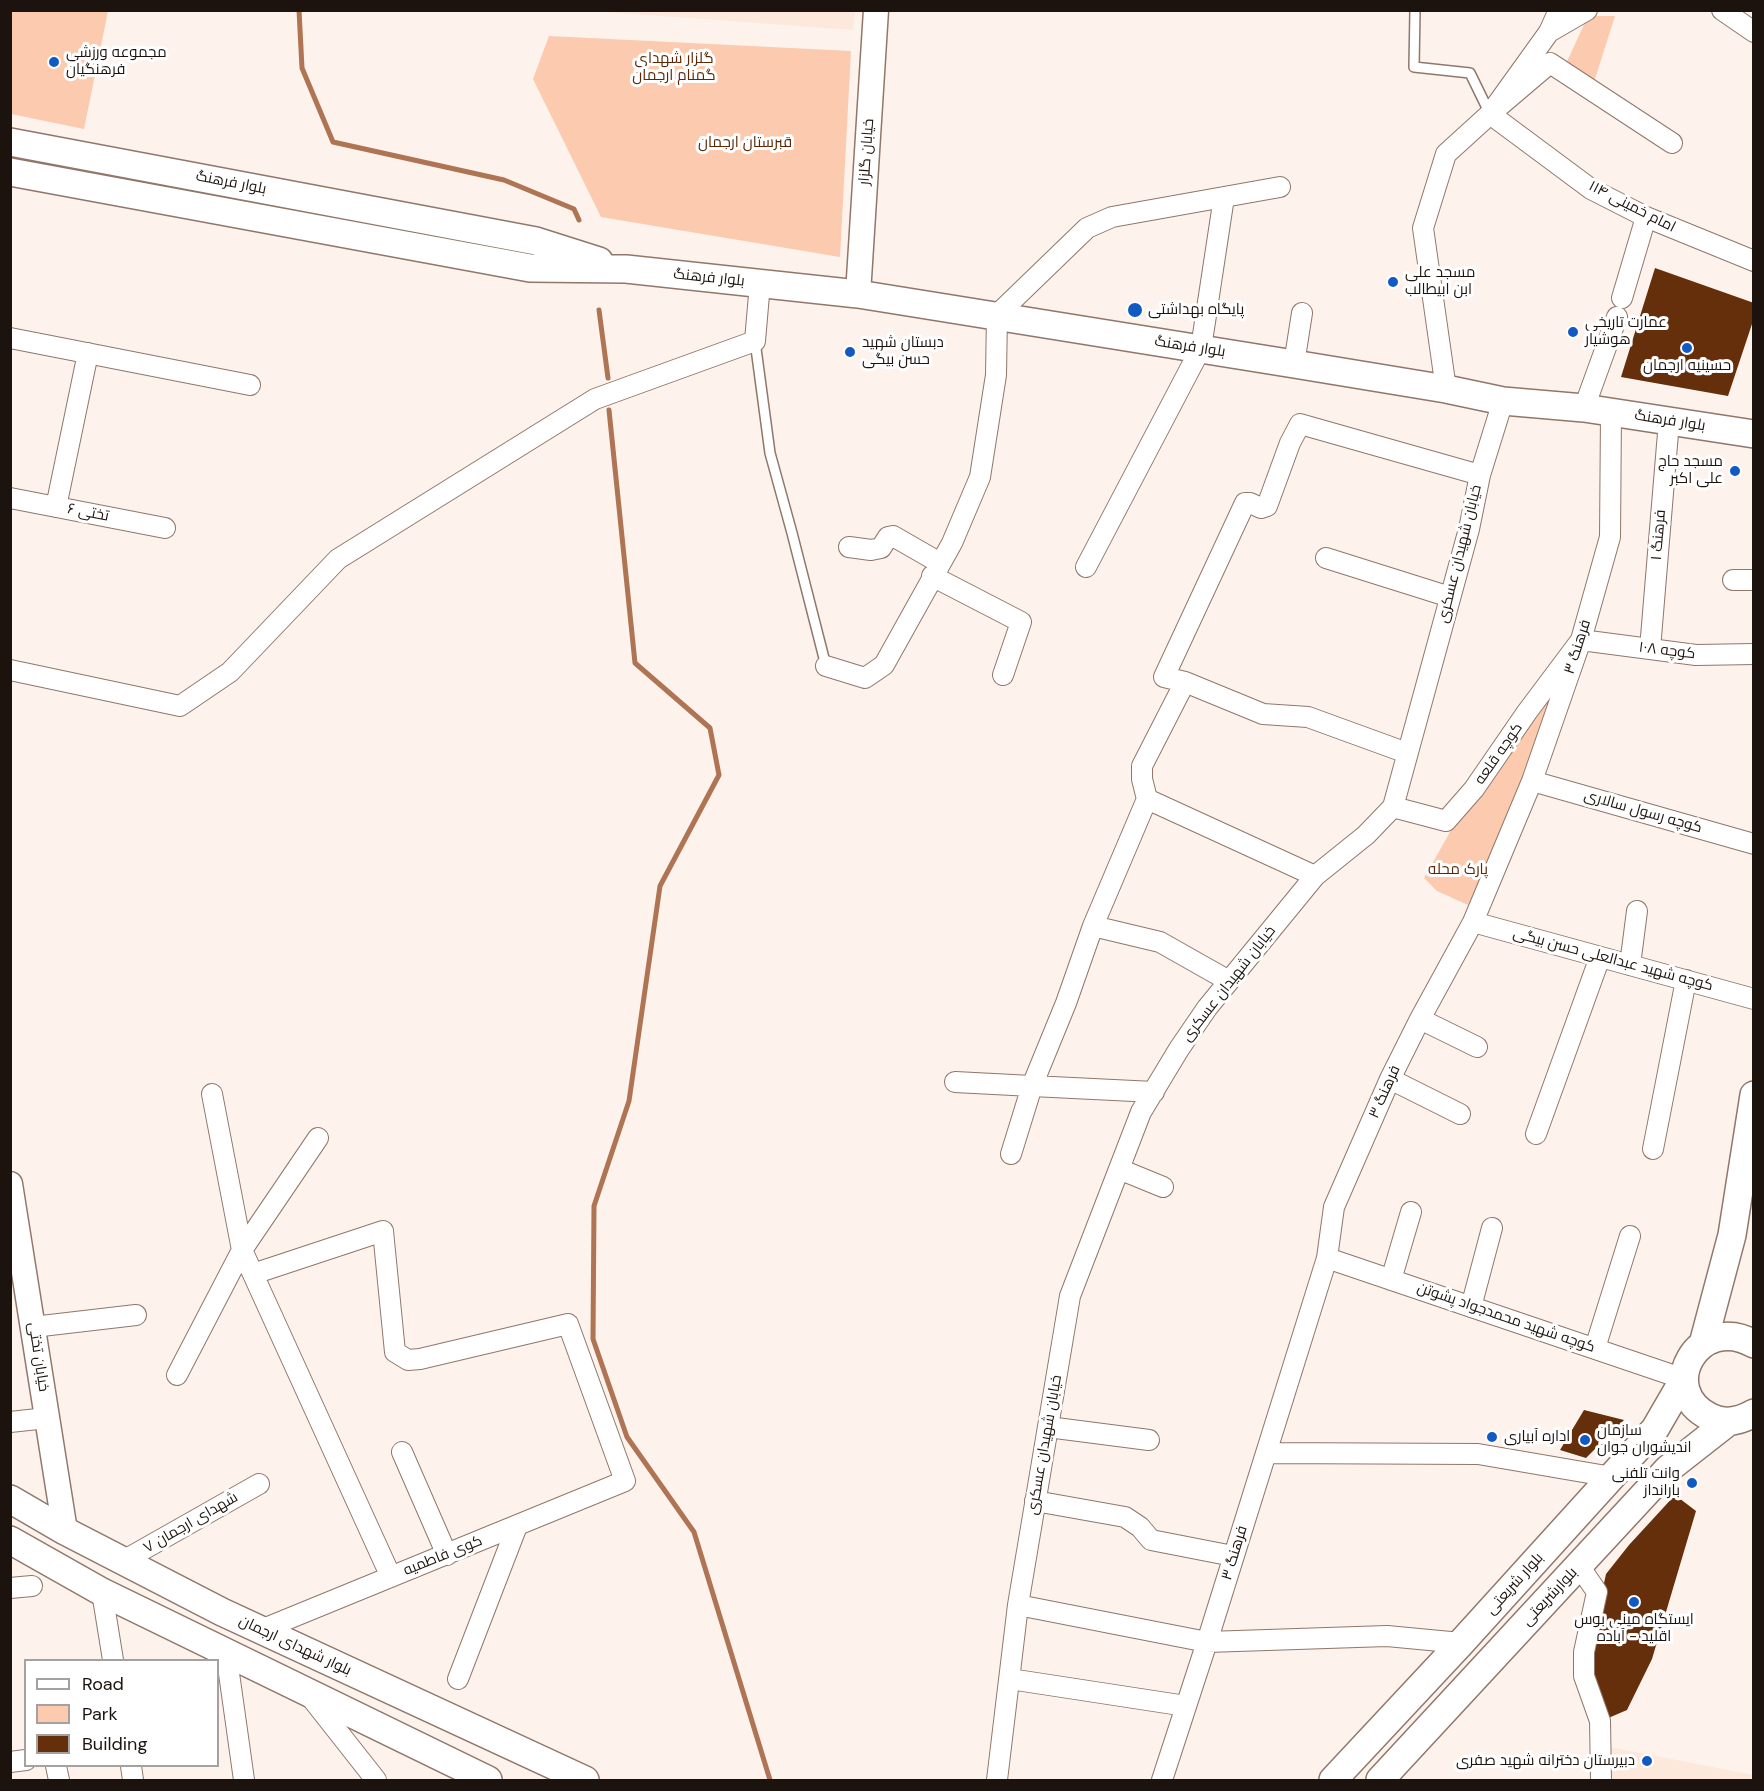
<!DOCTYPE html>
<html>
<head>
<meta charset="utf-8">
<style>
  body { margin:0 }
  #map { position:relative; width:1764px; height:1791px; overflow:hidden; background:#fdf2ec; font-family:"DM Sans",sans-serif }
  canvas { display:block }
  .frame { position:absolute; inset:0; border:12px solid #1c130e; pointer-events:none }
  .legend { position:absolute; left:24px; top:1659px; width:195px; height:108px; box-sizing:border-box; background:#fff; border:2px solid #a4a19f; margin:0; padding:8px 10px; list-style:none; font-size:18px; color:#1c130e }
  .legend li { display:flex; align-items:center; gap:12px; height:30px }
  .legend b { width:30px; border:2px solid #a4a19f }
</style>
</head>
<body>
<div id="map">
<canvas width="1764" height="1791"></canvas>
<div class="frame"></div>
<ul class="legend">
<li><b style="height:8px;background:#fff"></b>Road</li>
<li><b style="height:16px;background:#fbcaaf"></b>Park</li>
<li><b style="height:16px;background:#642f0a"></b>Building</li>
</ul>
</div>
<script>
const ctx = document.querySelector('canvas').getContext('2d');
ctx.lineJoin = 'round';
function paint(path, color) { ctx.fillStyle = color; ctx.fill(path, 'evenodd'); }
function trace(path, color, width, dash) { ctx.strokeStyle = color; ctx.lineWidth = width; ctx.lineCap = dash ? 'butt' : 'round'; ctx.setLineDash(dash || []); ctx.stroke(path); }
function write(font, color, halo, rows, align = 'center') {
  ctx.font = font + ' "DM Sans",Cairo,sans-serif'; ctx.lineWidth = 6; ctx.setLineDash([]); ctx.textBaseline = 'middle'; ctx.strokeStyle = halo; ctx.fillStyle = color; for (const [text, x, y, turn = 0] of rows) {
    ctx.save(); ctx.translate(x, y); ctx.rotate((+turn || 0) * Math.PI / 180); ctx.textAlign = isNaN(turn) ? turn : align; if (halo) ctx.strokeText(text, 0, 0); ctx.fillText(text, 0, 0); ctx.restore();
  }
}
paint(new Path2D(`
  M593,11H855L853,30Z
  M1610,1747L1753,1775V1780H1612Z`), '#fde8dc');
paint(new Path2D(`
  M10,11H108L84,129L11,114Z
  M1588,16H1615L1594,82L1565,66Z
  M549,36L851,51L840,257L601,217L533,79Z
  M1549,676L1558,682L1501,842L1468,905L1437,891L1424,878L1450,832Z`), '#fbcaaf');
trace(new Path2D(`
  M299,10L302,68L333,142L504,180L574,209L579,220
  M599,310L608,378
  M609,410L635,663L710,728L719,775L660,886L629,1101L594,1206L593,1339L627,1437L694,1532L770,1780`), '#ae7453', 5);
paint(new Path2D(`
  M1655,268L1754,303V318L1728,396L1621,377Z
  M1584,1410L1624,1420L1586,1458L1560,1450Z
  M1675,1495L1696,1511L1652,1659L1627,1710L1606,1719L1595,1678L1594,1630L1606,1574L1629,1545Z`), '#642f0a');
const service = new Path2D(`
  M1415,10L1414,67L1470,73L1490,114
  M755,341L770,453L792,533L826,666`);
const minor = new Path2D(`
  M1722,10L1754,32
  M1549,32L1587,10
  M1672,143L1550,63L1490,114L1591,189L1646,217L1754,261
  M1622,298L1646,217
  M10,338L250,385
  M1294,364L1302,313
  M1446,389L1423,228L1446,154L1490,114L1549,32L1559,10
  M1584,408L1617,317
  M10,498L165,528
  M56,507L88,353
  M849,547L871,550L881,548L888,537L893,536L940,563
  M1326,558L1450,597
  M1086,567L1201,348L1224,197
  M932,576L1021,622L1003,675
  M1733,580H1754
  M1650,649L1669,421
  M826,666L865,678L884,665L952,543L980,477L996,375L997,315L1087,228L1112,217L1280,187
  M10,670L180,706L230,672L338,559L595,399L755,341L760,283
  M1407,753L1308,717L1263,714L1185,682L1164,677L1245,503H1250L1261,508L1267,506L1290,443L1300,424L1480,475
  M1532,781L1754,844
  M1147,799L1315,876
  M1393,807L1446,821L1474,789L1527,712L1581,640L1696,655L1754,654
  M1473,922L1754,999
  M1093,926L1160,942L1229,981
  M1630,965L1637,911
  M1420,1019L1477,1047
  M1390,1079L1460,1114
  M955,1082L1032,1086L1011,1154
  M1154,1092L1032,1086L1066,1003L1093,926L1147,799L1142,779V766L1185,682
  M212,1094L242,1250L391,1577
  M1536,1134L1600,957
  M1653,1149L1686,980
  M1119,1169L1163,1187
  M1327,1258L1684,1379
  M253,1274L383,1231L395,1352L408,1360L420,1359L568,1324L625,1481L261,1630
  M1391,1280L1411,1212
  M1471,1307L1492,1228
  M33,1327L136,1315
  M1595,1348L1630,1236
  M177,1375L242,1250L318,1138
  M10,1422L47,1418
  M1048,1427L1149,1440
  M402,1452L447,1555
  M1266,1453L1478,1454L1612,1477
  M1035,1501L1125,1517L1140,1527L1151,1540L1233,1556
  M123,1561L259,1484
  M1579,1566L1597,1592L1584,1652V1676L1600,1721L1601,1780
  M10,1588L32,1586
  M102,1592L113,1660
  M1018,1605L1207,1642L1387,1636L1461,1643
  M226,1652L244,1780
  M458,1679L517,1526
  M1010,1679L1186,1706
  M309,1695L376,1780
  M10,1762L26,1760
  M56,1766L59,1780
  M131,1766L133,1780
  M997,1780L1018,1605L1070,1296L1141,1112L1179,1049L1207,1008L1315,876L1366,835L1393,807L1469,529L1480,475L1503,401
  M1162,1780L1207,1642L1327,1258L1334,1207L1390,1079L1420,1019L1473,922L1532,781L1581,640L1610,537L1611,413`);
const tertiary = new Path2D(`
  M858,294L876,10
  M10,1184L65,1531`);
const secondary = new Path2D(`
  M10,142L536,241L599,261
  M10,172L530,268L626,269L858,294L1294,364L1446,389L1503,401L1584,408L1754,434
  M1703,1344L1732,1235L1754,1095
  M1754,1344C1698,1312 1655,1390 1710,1417C1725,1425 1740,1421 1754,1413
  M10,1499L65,1531L222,1612L585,1780
  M10,1540L102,1592L488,1780
  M1333,1780L1461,1643L1655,1429L1684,1379
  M1380,1780L1668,1469L1728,1422`);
trace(service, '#90776a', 12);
trace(minor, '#90776a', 22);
trace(tertiary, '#90776a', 27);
trace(secondary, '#90776a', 30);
trace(service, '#fff', 9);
trace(minor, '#fff', 20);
trace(tertiary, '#fff', 24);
trace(secondary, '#fff', 27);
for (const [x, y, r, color] of [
  [54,62,6,"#1159c3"],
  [1393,282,6,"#1159c3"],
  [1135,310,8,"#1159c3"],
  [1573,332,6,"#1159c3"],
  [1687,348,6,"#1159c3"],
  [850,352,6,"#1159c3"],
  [1735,471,6,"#1159c3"],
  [1492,1437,6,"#1159c3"],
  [1585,1440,6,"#1159c3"],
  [1692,1483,6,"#1159c3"],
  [1634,1602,6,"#1159c3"],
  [1647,1761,6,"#1159c3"]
]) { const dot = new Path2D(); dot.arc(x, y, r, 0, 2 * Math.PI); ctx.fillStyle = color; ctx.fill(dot); trace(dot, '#fff', 2); }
write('15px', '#1c130e', '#fff', [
  ["مجموعه ورزشی",66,53],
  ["فرهنگیان",66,70],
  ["مسجد علی",1405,273],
  ["ابن ابیطالب",1405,290],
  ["پایگاه بهداشتی",1148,310],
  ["عمارت تاریخی",1585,323],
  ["هوشیار",1585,340],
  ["دبستان شهید",862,343],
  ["حسن بیگی",862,360],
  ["حسینیه ارجمان",1687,366,"center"],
  ["مسجد حاج",1723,462,"right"],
  ["علی اکبر",1723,479,"right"],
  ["سازمان",1597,1431],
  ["اندیشوران جوان",1597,1448],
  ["اداره آبیاری",1504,1437],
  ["وانت تلفنی",1680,1474,"right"],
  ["بارانداز",1680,1491,"right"],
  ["ایستگاه مینی بوس",1634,1620,"center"],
  ["اقلید - آباده",1634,1637,"center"],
  ["دبیرستان دخترانه شهید صفری",1635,1761,"right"]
], 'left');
write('15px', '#5a2805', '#fff', [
  ["گلزار شهدای",674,59],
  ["گمنام ارجمان",674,76],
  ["قبرستان ارجمان",745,143],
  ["پارک محله",1458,870]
]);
write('15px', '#1c130e', '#fff', [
  ["خیابان گلزار",867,152,-86],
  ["بلوار فرهنگ",231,183,11],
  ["امام خمینی ۱۱۴",1632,207,27],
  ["بلوار فرهنگ",709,278,6],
  ["بلوار فرهنگ",1190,347,9],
  ["بلوار فرهنگ",1670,421,9],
  ["تختی ۶",88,513,11],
  ["فرهنگ ۱",1659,535,-85],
  ["خیابان شهیدان عسکری",1460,554,-76],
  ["فرهنگ ۳",1578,647,-72],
  ["کوچه ۱۰۸",1667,651,7],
  ["کوچه قلعه",1499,754,-55],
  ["کوچه رسول سالاری",1643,812,16],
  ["کوچه شهید عبدالعلی حسن بیگی",1613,960,15],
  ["خیابان شهیدان عسکری",1229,984,-52],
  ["فرهنگ ۳",1385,1092,-66],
  ["کوچه شهید محمدجواد پشوتن",1506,1318,19],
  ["خیابان تختی",38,1357,81],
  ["خیابان شهیدان عسکری",1045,1445,-80],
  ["شهدای ارجمان ۷",191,1523,-30],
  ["فرهنگ ۳",1235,1553,-73],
  ["کوی فاطمیه",443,1556,-22],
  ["بلوار شریعتی",1515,1584,-48],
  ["بلوارشریعتی",1550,1597,-47],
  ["بلوار شهدای ارجمان",295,1646,25]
]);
</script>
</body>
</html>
